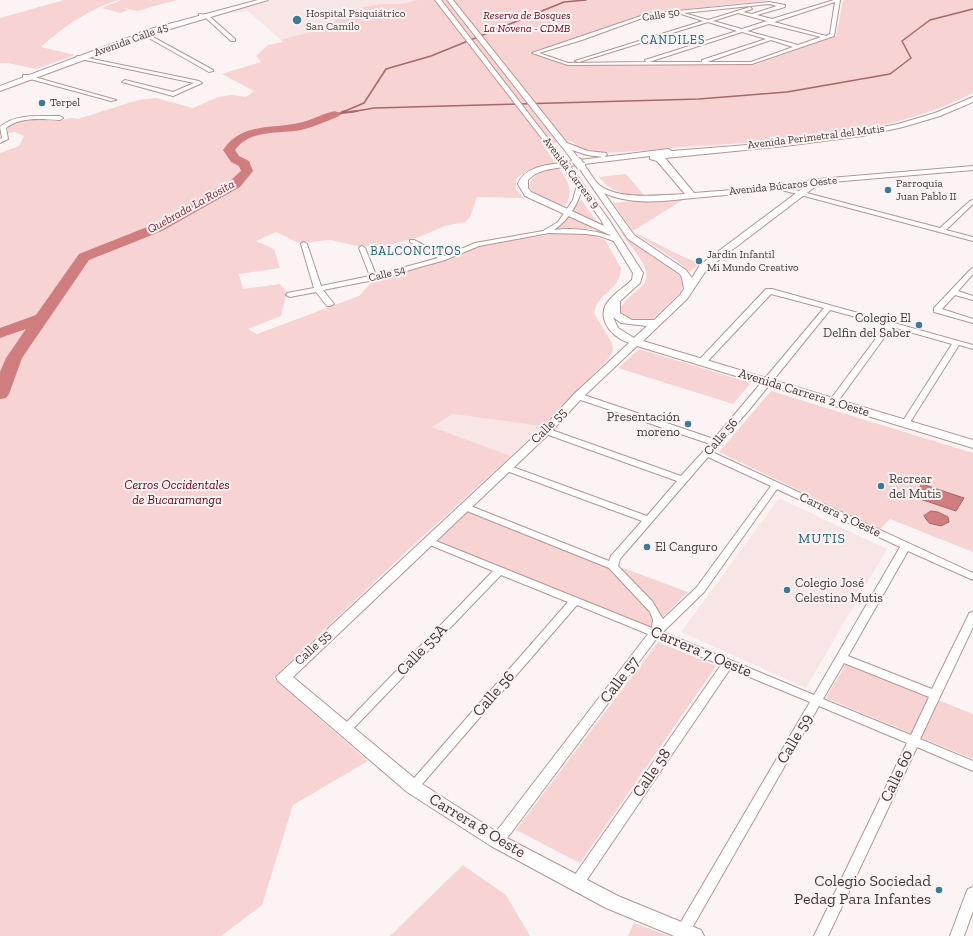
<!DOCTYPE html>
<html>
<head>
<meta charset="utf-8">
<style>
  body { margin:0 }
  canvas { display:block; background:#fcf4f4 }
</style>
</head>
<body>
<canvas width="973" height="936"></canvas>
<script>
const ctx = document.querySelector('canvas').getContext('2d');
ctx.lineJoin = 'round';
function paint(path, color) { ctx.fillStyle = color; ctx.fill(path, 'evenodd'); }
function trace(path, color, width, dash) { ctx.strokeStyle = color; ctx.lineWidth = width; ctx.lineCap = dash ? 'butt' : 'round'; ctx.setLineDash(dash || []); ctx.stroke(path); }
function write(font, color, halo, rows, align = 'center') {
  ctx.font = font + ' "Zilla Slab",serif'; ctx.lineWidth = 4; ctx.setLineDash([]); ctx.textBaseline = 'middle'; ctx.strokeStyle = halo; ctx.fillStyle = color; for (const [text, x, y, turn = 0] of rows) {
    ctx.save(); ctx.translate(x, y); ctx.rotate((+turn || 0) * Math.PI / 180); ctx.textAlign = isNaN(turn) ? turn : align; if (halo) ctx.strokeText(text, 0, 0); ctx.fillText(text, 0, 0); ctx.restore();
  }
}
paint(new Path2D(`
  M272,0H418L416,2L403,4H380L346,11L332,24L336,25L325,30L309,32L281,40L248,11L216,15Z
  M453,414L542,426L511,456L432,427Z
  M779,498L887,549L806,688L681,632Z`), '#f8e6e6');
paint(new Path2D(`
  M64,0H118C90,9 62,27 41,47L75,55L36,69L8,63H0V18Z
  M121,0H177L137,11L120,7L129,10L120,13L102,8Z
  M418,0H770L644,14L576,39L529,53L567,65H754L836,36L843,1L845,0H973V93C889,136 790,140 698,146C666,148 635,152 604,153L579,148L572,141L543,144L555,163C540,165 528,169 516,179V189L524,198L477,197L470,217L465,222L445,226L419,237L381,247L357,246L331,240L299,243L276,232L256,241L274,249L280,268L239,274L243,289L280,284L287,292L281,316L248,329L257,334L359,296L374,280L452,259L479,246L553,234L581,233L595,236L605,240L621,268C619,293 598,291 594,313L612,343L613,350L609,358L542,426L453,414L432,427L511,456L409,549L273,678L368,761L293,805L262,905L221,936H0V153L19,146L24,136L15,132L8,133V126C23,116 41,121 57,121C66,120 68,116 78,119L138,100L156,98L193,108L218,97L232,95L246,97L254,91L222,74L261,62L256,56L268,45L283,42L281,40L309,32L325,30L335,26L331,24L346,11L380,4H403Z
  M558,167C568,181 575,190 565,206L535,194L529,187C532,173 545,169 558,167Z
  M626,174L644,195C625,195 610,192 599,177Z
  M686,198L633,231L613,203L632,201Z
  M581,199L597,222L572,211Z
  M569,216L594,226L592,229L558,228Z
  M620,231C636,247 675,263 683,282L681,292L652,319L634,320L621,315L619,311C623,301 632,295 640,288C660,272 628,246 620,231Z
  M633,232C656,241 676,256 700,263L690,272L677,261Z
  M639,349L751,383L733,404L618,368Z
  M771,391L973,453V552L890,519L880,529L719,452Z
  M467,511L601,564L626,569L688,592L651,628L436,540Z
  M658,642L716,666L580,863L516,830Z
  M846,664L973,714V759L826,698Z
  M463,865L506,895L530,936H390Z
  M634,923L670,936H628Z`), '#f7d3d3');
const water = new Path2D(`
  M922,484L964,498L956,511L914,497Z
  M931,511L938,512L948,517L949,522L941,526L929,523L924,516Z`);
paint(water, '#d07d80');
trace(water, '#a6686a', 1);
trace(new Path2D(`
  M343,112L364,103L386,69L431,56L564,2L586,0
  M351,112L374,108L699,99L787,92L890,74L911,58L902,41L930,20L973,9`), '#a6686a', 1.5);
trace(new Path2D(`
  M342,112L346,111
  M335,114L357,111`), '#a6686a', 2);
paint(new Path2D(`
  M335,111L341,114L339,116C327,121 314,127 301,130C279,134 250,129 235,150L239,156L249,161L253,171L240,187L162,231L89,260L22,358L9,394L6,398L0,399V372L6,358L26,329L0,338V328L36,315L79,254L152,225L230,181L241,171L239,166L231,162L223,150C243,121 273,130 303,122C314,119 324,113 335,111Z`), '#d07d80');
const street = new Path2D(`
  M834,0H840L834,36L752,64L568,65L532,53L647,14L769,2L785,5V7L757,15L772,19ZM835,2L830,34L826,36L774,22ZM769,4L777,6L752,14L743,12L752,9L750,7L708,20L684,13ZM678,13L703,21L575,61L579,62L708,22L737,31L645,60L646,62L568,63L539,53L582,40L648,16ZM738,13L767,21L742,29L713,21ZM769,24L821,37L798,45L747,31ZM742,32L766,39L702,60V62H649ZM771,40L793,47L751,62H707Z
  M199,14L208,15L235,39V41H231L205,17L199,16Z
  M142,31L213,70V71L209,72L140,33Z
  M78,56L199,81L202,83L173,96L122,82L125,80L173,92L194,83L76,58V57Z
  M23,75H27L116,100L111,101L23,77Z
  M46,116H60L63,118L60,120C42,119 21,116 6,128L8,139L0,143V139L2,138L0,127C12,116 30,116 46,116Z
  M580,183L583,185C579,202 570,219 554,230C578,227 600,231 621,240V242L619,243L600,236L586,234L549,233L479,246L445,260L374,280L323,290L334,304L330,306H327L316,292L290,297L286,295L287,293L314,288L301,244L302,243L304,242L307,244L321,286L370,276L359,248L360,247L362,246L365,248L376,275L438,258L410,242V240H414L444,256L475,243L543,231L558,222L573,200L577,185Z
  M780,186L940,228L970,201L973,200V204L946,230L973,237V241L778,189L777,188Z
  M973,268V274L958,291L973,296V300L955,295L942,309L973,319V323L934,312V308L971,269Z
  M766,289H772L973,345V349L959,345L909,424L905,427L901,424L952,344L892,327L836,404H830L829,402L830,400L886,325L830,310L749,410L712,452L973,573V580L908,551L848,656L932,689L968,616L969,613L973,612V627L920,739L973,761V771L917,747L828,936H814L907,743L819,706L688,935L680,936L676,931L678,927L810,702L730,669L582,887L577,889L572,887L570,883L572,879L721,665L657,638L502,845L497,846L492,845L491,841L492,837L648,634L577,605L417,790L413,792L409,790L407,787L409,784L568,602L501,575L349,733L345,734L341,733L339,730L493,571L425,543L423,541L425,539H431L652,628L653,620L650,612L609,568L462,509L460,507L465,504L468,505L609,561L611,556L642,521L504,470L502,468L504,466H510L647,516L677,481L543,433L542,431L543,429H549L681,476L710,444L575,398L574,396L578,394H581L714,439L824,308L771,294L705,364H699L698,362L699,360ZM708,457L771,486L696,588L663,619L652,601L618,566L620,559ZM777,489L900,547L814,695L663,632L704,592ZM844,663L929,697L911,735L823,699Z
  M973,887V911L964,936H950L966,893L968,889Z`);
const secondary = new Path2D(`
  M435,0H441L566,162L573,161L447,0H453L567,143L588,151L606,153L607,155L604,157L668,149L672,151L785,142L862,131L898,124L935,113L973,97V102L940,116L903,127L862,136L785,146L665,158L694,193L771,187L818,179L973,166V170L820,183L707,269L687,299L643,341L973,440V448L637,346L582,398L550,433L293,677L419,782L503,836L618,896L701,930L704,936H674L606,908L491,846L407,792L278,681L276,677L542,429L574,394L629,343C608,335 593,314 613,296C619,290 626,286 632,280L633,273L610,235L525,196L518,184C524,167 546,165 561,163ZM572,150L587,155L603,157L580,160ZM650,156V159L657,161L685,194C662,195 614,201 597,183C592,177 588,170 584,164ZM577,165L628,239L680,274L682,278L684,289L680,295L654,320H632L620,313V301L640,283L643,273L609,220L570,166ZM563,167L601,220L604,226L531,192L528,188V180C537,170 551,169 563,167ZM807,185L700,265L692,278L686,270L634,235L604,193C635,207 671,200 704,197C738,194 773,191 807,185ZM613,317L621,323L647,326L634,338L618,328Z`);
const primary = new Path2D(`
  M258,0H268L160,32L0,91V86L154,28Z`);
trace(street, '#b69494', 2);
trace(secondary, '#b69494', 2);
trace(primary, '#b69494', 2);
paint(street, '#fff');
paint(secondary, '#fff');
paint(primary, '#fff');
const secondaryBridge = new Path2D(`
  M576,160L581,166
  M563,161L567,167`);
trace(secondaryBridge, '#b69494', 10, []);
trace(secondaryBridge, '#fff', 8);
for (const [x, y, r, color] of [
  [297,20,5,"#3f7a92"],
  [42,103,4,"#3f7a92"],
  [888,190,4,"#3f7a92"],
  [699,261,4,"#3f7a92"],
  [919,325,4,"#3f7a92"],
  [688,424,4,"#3f7a92"],
  [881,486,4,"#3f7a92"],
  [647,547,4,"#3f7a92"],
  [787,590,4,"#3f7a92"],
  [939,890,4,"#3f7a92"]
]) { const dot = new Path2D(); dot.arc(x, y, r, 0, 2 * Math.PI); ctx.fillStyle = color; ctx.fill(dot); trace(dot, '#fcf4f4', 1.5); }
write('11px', '#453737', '#fcf4f4', [
  ["Hospital Psiquiátrico",306,14],
  ["San Camilo",306,27],
  ["Terpel",50,103],
  ["Parroquia",896,184],
  ["Juan Pablo II",896,197],
  ["Jardín Infantil",707,255],
  ["Mi Mundo Creativo",707,268]
], 'left');
write('11px', '#453737', '#fcf4f4', [
  ["Calle 50",661,15,-9],
  ["Avenida Calle 45",131,40,-20],
  ["Avenida Perimetral del Mutis",816,137,-7],
  ["Avenida Carrera 9",571,173,53],
  ["Avenida Búcaros Oeste",783,186,-6],
  ["Calle 54",387,274,-14]
]);
write('italic 11px', '#6a001a', '#fcf4f4', [
  ["Reserva de Bosques",527,16],
  ["La Novena - CDMB",527,29]
]);
ctx.letterSpacing = '1px';
write('12px', '#145e78', '#fcf4f4', [
  ["CANDILES",673,41],
  ["BALCONCITOS",416,252]
]);
ctx.letterSpacing = '0px';
write('italic 12px', '#7e1a2a', '#fcf4f4', [
  ["Quebrada La Rosita",191,207,-29]
]);
write('13px', '#453737', '#fcf4f4', [
  ["Colegio El",911,318,"right"],
  ["Delfin del Saber",911,333,"right"],
  ["Presentación",680,417,"right"],
  ["moreno",680,432,"right"],
  ["Recrear",889,479],
  ["del Mutis",889,494],
  ["El Canguro",655,547],
  ["Colegio José",795,583],
  ["Celestino Mutis",795,598]
], 'left');
write('13px', '#453737', '#fcf4f4', [
  ["Avenida Carrera 2 Oeste",804,393,17],
  ["Calle 55",549,426,-45],
  ["Calle 56",721,437,-49],
  ["Carrera 3 Oeste",840,515,25],
  ["Calle 55",313,648,-43]
]);
write('italic 13px', '#6a001a', '#fcf4f4', [
  ["Cerros Occidentales",177,485],
  ["de Bucaramanga",177,500]
]);
ctx.letterSpacing = '1px';
write('14px', '#145e78', '#fcf4f4', [
  ["MUTIS",822,539]
]);
ctx.letterSpacing = '0px';
write('16px', '#453737', '#fcf4f4', [
  ["Calle 55A",422,650,-46],
  ["Carrera 7 Oeste",701,652,23],
  ["Calle 57",620,680,-53],
  ["Calle 56",494,694,-49],
  ["Calle 59",795,739,-60],
  ["Calle 58",652,773,-56],
  ["Calle 60",897,776,-65],
  ["Carrera 8 Oeste",477,826,31]
]);
write('16px', '#453737', '#fcf4f4', [
  ["Colegio Sociedad",931,881],
  ["Pedag Para Infantes",931,899]
], 'right');
</script>
</body>
</html>
